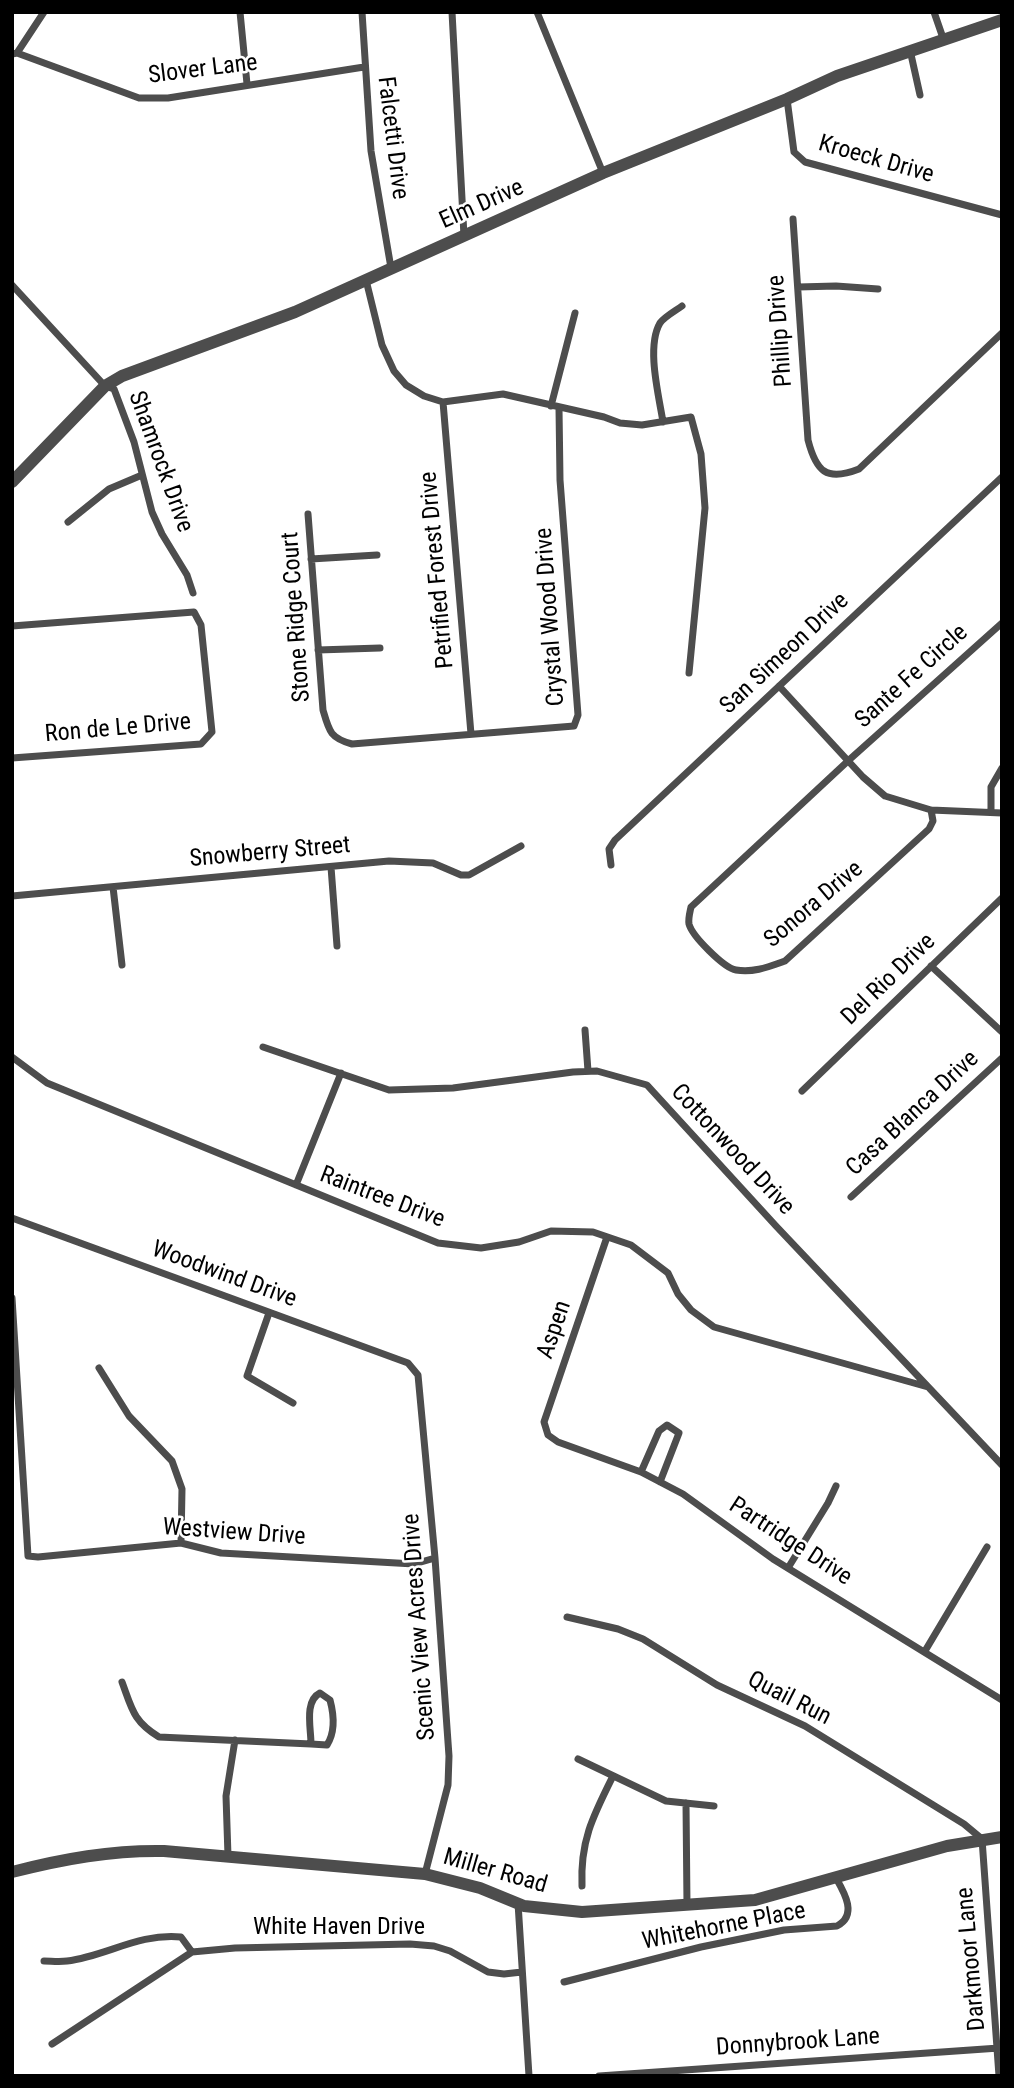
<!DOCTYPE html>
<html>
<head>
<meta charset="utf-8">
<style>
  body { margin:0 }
  #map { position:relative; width:1014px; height:2088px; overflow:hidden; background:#fff; font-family:"Roboto Condensed",sans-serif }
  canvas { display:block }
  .frame { position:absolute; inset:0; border:14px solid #000; pointer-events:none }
</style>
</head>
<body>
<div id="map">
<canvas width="1014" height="2088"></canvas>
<div class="frame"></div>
</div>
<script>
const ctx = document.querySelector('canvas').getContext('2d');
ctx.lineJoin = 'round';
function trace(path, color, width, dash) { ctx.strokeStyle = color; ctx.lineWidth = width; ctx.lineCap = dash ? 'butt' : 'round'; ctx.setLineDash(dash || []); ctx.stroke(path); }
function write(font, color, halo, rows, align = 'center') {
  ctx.font = font + ' "Roboto Condensed",sans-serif'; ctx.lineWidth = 5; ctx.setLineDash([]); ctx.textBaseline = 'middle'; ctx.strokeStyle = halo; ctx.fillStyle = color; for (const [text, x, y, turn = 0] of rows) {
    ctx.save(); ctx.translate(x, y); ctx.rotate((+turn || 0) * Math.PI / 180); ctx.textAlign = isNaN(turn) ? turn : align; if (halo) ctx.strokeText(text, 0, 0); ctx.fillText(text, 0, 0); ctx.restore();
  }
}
trace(new Path2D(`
  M240,12L247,84
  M362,12L371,151L391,268
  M452,12L464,236
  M537,12L603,173
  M934,12L943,38
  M910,50L920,95
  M17,53L44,12
  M12,54L17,53L139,98H168L364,67
  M787,99L794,152L805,162L1002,215
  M793,219L808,440C816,471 826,482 859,469L1002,333
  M366,280L382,345L394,371L406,385L424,396L443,402L503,394L604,417L620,423L642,425L691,417L701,454L705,508L689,673
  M12,285L105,386L114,389L134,442L152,512L162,534L187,575L193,593
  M798,287L836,286L878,289
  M443,402L471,734
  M551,406L575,313
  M663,422C659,396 646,347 660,323C664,317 675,311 682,306
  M308,514L323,710C329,731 330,738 352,744L574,726L578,715L560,480L559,408
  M68,522L109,489L142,475
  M311,559L377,555
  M12,626L194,612L201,625L212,732L201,744L12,758
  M318,650L380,648
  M779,686L863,777L885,796L931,810L1002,813
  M931,810L933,821L929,829L785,961C768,967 753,973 736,970C724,968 692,936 689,924C688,919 690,912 691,907L849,760L1002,623
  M991,812V787L1002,768
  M611,865L609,849L615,840L1002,477
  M331,867L337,946
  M113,887L122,965
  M12,896L389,861L433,863L461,875H469L521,846
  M931,966L1002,1032
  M585,1030L588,1071
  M263,1047L389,1090L453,1088L573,1072L597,1071L647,1085L776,1226L1002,1465
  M12,1057L47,1083L438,1243L481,1248L519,1242L551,1231L593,1232L631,1245L668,1273L678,1294L691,1310L714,1327L928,1387
  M802,1091L1002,898
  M296,1185L341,1073
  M851,1197L1002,1058
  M12,1218L408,1363L418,1375L435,1558L449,1756L448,1785L425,1874
  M607,1237L544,1422L548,1435L558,1442L641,1472L683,1494L773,1559L1002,1700
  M12,1298L28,1556L38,1557L181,1543L221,1553L414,1564L435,1558
  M269,1313L247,1376L293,1403
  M99,1368L129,1416L172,1461L182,1489L181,1543
  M641,1472L659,1431L667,1425L679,1433L660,1482
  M788,1568L828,1503L836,1486
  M567,1617L618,1629L643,1639L717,1685L805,1726L964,1824L982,1839L999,2076
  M925,1651L987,1547
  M122,1682C132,1709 133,1721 159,1737L311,1744L327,1745C336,1731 334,1715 330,1700L320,1693C304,1701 311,1728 311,1744
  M578,1759L666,1801L714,1806
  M686,1803L687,1905
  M228,1856L226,1796L235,1740
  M582,1886C580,1841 593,1816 613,1776
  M518,1903L529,2076
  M44,1961C51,1961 59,1962 67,1961C107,1956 138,1933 181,1937L192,1952
  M564,1982L701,1947L784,1930L837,1926C858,1915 844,1892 836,1878
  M52,2044L192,1952L235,1948L410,1944L434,1946L450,1951L488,1972L504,1974L522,1972
  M599,2076L999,2048`), '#4d4d4d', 7);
trace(new Path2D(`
  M12,482L105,386L122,376L295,312L603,173L787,99L837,76L1002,20
  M12,1872C63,1859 112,1850 164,1851L425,1874L480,1888L524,1906L582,1912L755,1900L947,1846L1002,1837`), '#4d4d4d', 12);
write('24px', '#000', '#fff', [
  ["Slover Lane",203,70,-7],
  ["Falcetti Drive",392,138,83],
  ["Kroeck Drive",876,160,16],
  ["Elm Drive",482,205,-24],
  ["Phillip Drive",781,331,-94],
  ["Shamrock Drive",160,462,70],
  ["Petrified Forest Drive",438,570,-95],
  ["Stone Ridge Court",297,617,-94],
  ["Crystal Wood Drive",551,617,-94],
  ["San Simeon Drive",785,654,-43],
  ["Sante Fe Circle",912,677,-42],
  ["Ron de Le Drive",118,729,-5],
  ["Snowberry Street",270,853,-5],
  ["Sonora Drive",814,905,-40],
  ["Del Rio Drive",889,980,-44],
  ["Casa Blanca Drive",913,1114,-43],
  ["Cottonwood Drive",732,1150,47],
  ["Raintree Drive",382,1198,21],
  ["Woodwind Drive",224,1275,20],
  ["Aspen",555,1330,-71],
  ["Westview Drive",234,1533,4],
  ["Partridge Drive",790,1542,33],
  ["Scenic View Acres Drive",420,1627,-94],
  ["Quail Run",789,1699,27],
  ["Miller Road",495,1872,16],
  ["Whitehorne Place",724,1927,-11],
  ["White Haven Drive",339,1928],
  ["Darkmoor Lane",972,1959,-95],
  ["Donnybrook Lane",798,2043,-4]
]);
</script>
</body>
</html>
